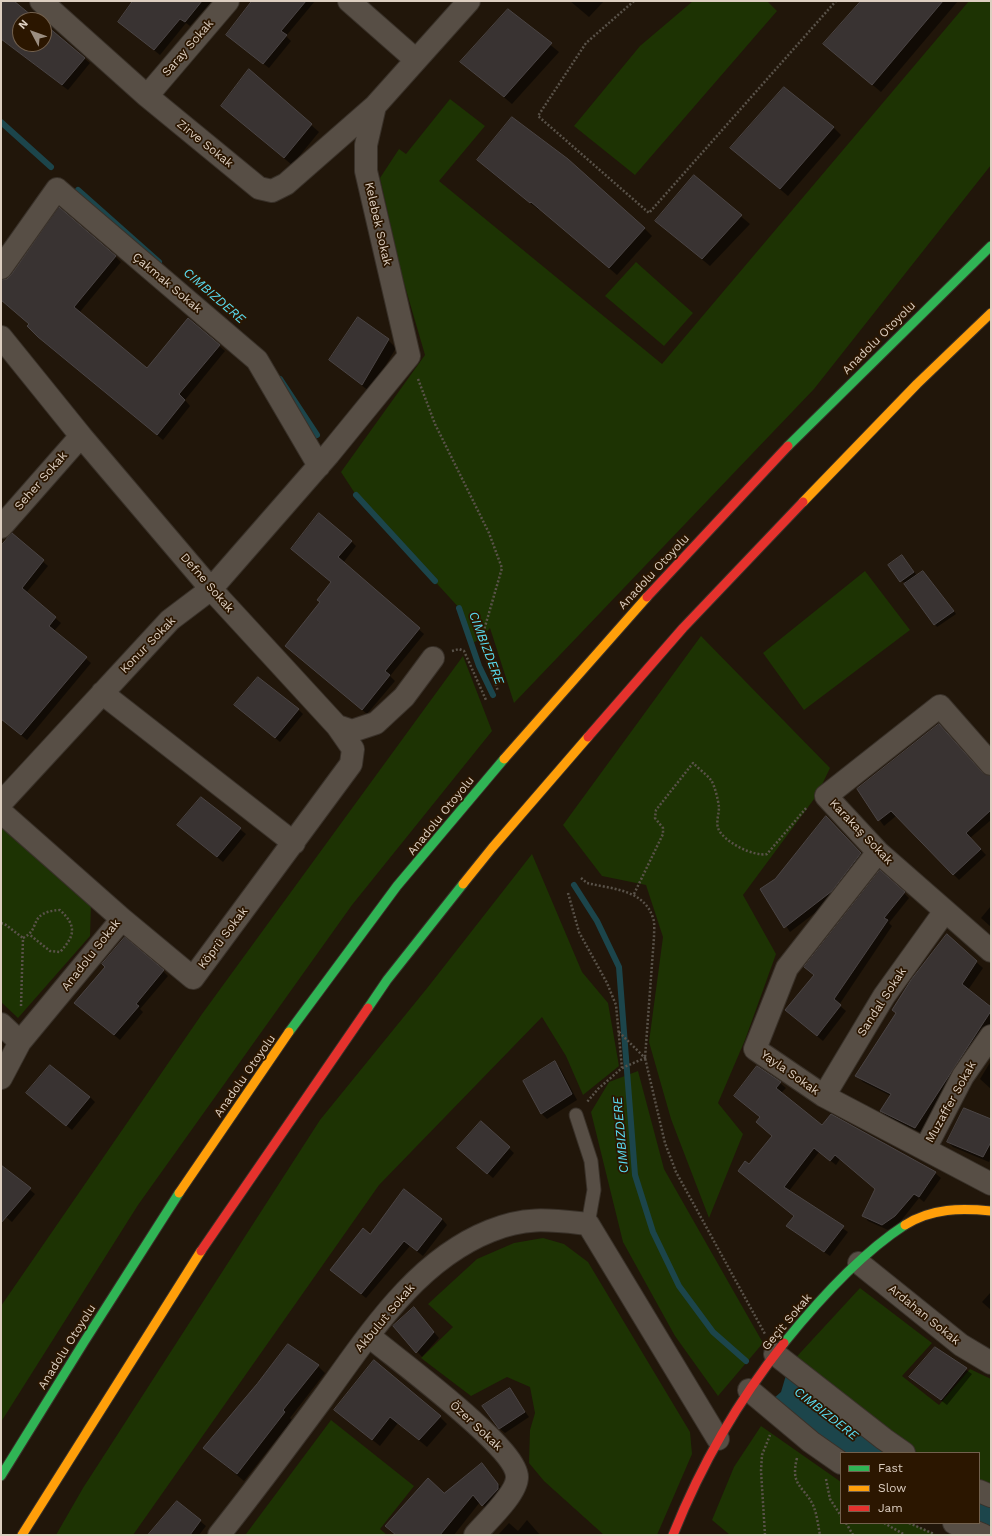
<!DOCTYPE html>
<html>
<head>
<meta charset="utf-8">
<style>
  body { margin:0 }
  #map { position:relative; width:992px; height:1536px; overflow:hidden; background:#21160a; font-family:"Work Sans",sans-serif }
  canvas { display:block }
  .frame { position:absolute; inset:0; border:2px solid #ddcfc1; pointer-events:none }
  .legend { position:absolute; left:840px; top:1452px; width:140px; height:72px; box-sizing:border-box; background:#2b1600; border:1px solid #72604d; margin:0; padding:5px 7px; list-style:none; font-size:12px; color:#ddcfc1 }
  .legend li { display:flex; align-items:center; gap:8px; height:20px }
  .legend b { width:20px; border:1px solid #72604d }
  .north { position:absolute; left:12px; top:12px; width:40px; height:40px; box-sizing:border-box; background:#2b1600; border:1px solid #72604d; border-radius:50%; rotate:311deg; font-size:11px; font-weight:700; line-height:16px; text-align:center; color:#ddcfc1 }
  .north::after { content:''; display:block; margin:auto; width:14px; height:18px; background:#9b8e81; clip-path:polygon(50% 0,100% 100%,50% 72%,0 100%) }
</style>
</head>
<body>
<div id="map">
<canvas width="992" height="1536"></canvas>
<div class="frame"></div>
<ul class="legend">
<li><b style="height:5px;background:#30b455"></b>Fast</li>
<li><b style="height:5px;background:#ff9f0a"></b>Slow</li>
<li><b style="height:5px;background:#e5322d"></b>Jam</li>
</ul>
<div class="north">N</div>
</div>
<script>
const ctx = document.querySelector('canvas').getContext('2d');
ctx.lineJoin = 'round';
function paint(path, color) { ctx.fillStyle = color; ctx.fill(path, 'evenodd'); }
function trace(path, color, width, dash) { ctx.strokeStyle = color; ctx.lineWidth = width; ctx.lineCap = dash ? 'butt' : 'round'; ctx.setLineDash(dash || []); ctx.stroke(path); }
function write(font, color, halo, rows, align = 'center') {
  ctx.font = font + ' "Work Sans",sans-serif'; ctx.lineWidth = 3.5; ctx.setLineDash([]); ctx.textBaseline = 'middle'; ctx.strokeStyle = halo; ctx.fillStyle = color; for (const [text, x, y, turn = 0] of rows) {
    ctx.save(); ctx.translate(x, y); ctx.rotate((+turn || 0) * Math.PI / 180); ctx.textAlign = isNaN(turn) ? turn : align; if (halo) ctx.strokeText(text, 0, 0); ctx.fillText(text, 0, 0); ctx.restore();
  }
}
paint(new Path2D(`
  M693,1H767L777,11L635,175L574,126L640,46Z
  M969,1H991V165L814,389L514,703L490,628L482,637L472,644L461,610L356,495L341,472L425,355L402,276L380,178L399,149L406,154L450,99L485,126L439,181L662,364Z
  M636,262L693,313L664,346L605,296Z
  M865,571L910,630L804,710L763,653Z
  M701,636L830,768L817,795L743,895L776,954L745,1040L718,1103L743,1134L709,1218L671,1119L649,1042L663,937L646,885L602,876L563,825Z
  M463,656L492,731L352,905L138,1205L1,1422V1306L202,1014Z
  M1,825L91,903L90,936L18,1018L1,1002Z
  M532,854L582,972L608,1003L619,1066L583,1095L566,1056L542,1017L379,1185L133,1535H56L83,1488L320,1120L428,987Z
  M638,1071L664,1169L763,1343L718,1396L675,1336L623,1242L591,1112L609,1082Z
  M543,1238L564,1244L588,1262L690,1432L692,1454L657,1535H604L544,1481L529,1463L530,1430L535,1413L530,1387L507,1377L471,1396L421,1358L453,1327L428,1304L477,1259L514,1243Z
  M860,1288L932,1343L902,1376L939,1405L970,1369L991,1379V1494L979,1489V1453H904L789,1365Z
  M331,1420L414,1486L380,1529L387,1535H247L246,1534Z
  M761,1426L841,1482V1523H911L937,1535H730L712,1520L734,1467Z`), '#1d3303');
paint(new Path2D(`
  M789,1365L904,1453H841L766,1405L781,1392Z
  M979,1491L991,1496V1535L979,1523Z`), '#1c454b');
paint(new Path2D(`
  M4,1H12L36,20H20V44H44V26L90,63L68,90L1,39V5Z
  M135,1H212L190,26L186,23L160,55L119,22Z
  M254,1H315L286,36L291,41L269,68L233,40Z
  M570,1H604L589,17Z
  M862,1H958L881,92L824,44Z
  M508,10L559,52L512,104L462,62Z
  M222,106L311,125L319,132L292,165Z
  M833,127L841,135L788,196L731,148Z
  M486,168L644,228L652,236L617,275L540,209L539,210Z
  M694,177L750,224L710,266L656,221Z
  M115,256L121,262L79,313L147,370L188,319L225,351L185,400L190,406L163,440L45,343L28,326L30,324L1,300V281Z
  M388,340L396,348L370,392L330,360Z
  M12,535L48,566L26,593L61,623L54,631L91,663L27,740L1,719V549Z
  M351,541L356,546L343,563L424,634L390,676L395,681L367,714L286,646L321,602L332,583L292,549Z
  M905,559L917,576L925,574L956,614L937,627L904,582L901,581Z
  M298,709L303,714L280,742L241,710Z
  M982,774L991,777V820L970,838L986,855L959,880L896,816L884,826L858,790Z
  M201,798L246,834L223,862L183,830Z
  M831,822L865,859L837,896L790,932L761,889L775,880Z
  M904,893L909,898L889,923L892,926L839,1005L846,1011L823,1041L791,1015L814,975L805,967Z
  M991,906V927L981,918Z
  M947,936L983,968L968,990L991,1008V1026L922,1133L887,1117L881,1111L891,1096L863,1082L857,1076Z
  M163,971L168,976L140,1009L143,1012L120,1040L81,1008Z
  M991,1061V1089L980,1079Z
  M554,1062L560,1068L577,1100L547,1119L542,1114L524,1081Z
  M780,1083L786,1088L781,1093L822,1127L935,1173L941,1178L924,1202L919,1198L900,1222L888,1230L868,1221L863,1215L876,1189L840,1159L836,1165L819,1152L789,1191L848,1232L830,1256L793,1231L788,1226L795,1217L745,1176L749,1165L773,1136L761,1117L741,1101Z
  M90,1097L95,1102L72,1130L32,1098Z
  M991,1120V1157L989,1162L953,1147L948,1142Z
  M482,1123L514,1153L493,1178L464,1153Z
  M1,1166L35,1194L12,1222L1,1213Z
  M442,1219L447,1225L423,1256L410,1246L366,1298L337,1275L370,1235Z
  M991,1292V1310L982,1302Z
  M419,1314L439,1338L422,1357L394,1326Z
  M935,1348L972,1374L947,1405L910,1377Z
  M318,1366L325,1373L290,1418L292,1420L244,1481L204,1448Z
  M509,1390L529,1417L505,1433L499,1428Z
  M335,1410L440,1417L447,1424L427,1447L398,1423L380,1446Z
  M482,1465L505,1492L490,1512L480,1502L454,1535H396L386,1526L444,1494Z
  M177,1502L206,1526L199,1535H149Z
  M527,1520L540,1535H498L509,1523L518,1531Z`), '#0007');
trace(new Path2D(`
  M1,122L51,167
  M78,190L159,262
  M280,379L317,435
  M356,495L435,581
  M459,608L479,666L493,695
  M574,885L597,921L619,967L635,1175L653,1232L679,1286L713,1332L746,1361`), '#1c454b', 6);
const building = new Path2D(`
  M1,1H14L37,20H20V44H44V25L47,28L48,27L85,58L62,85L1,39Z
  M133,1H202L185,22L180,19L154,50L118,22Z
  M252,1H306L281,31L287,35L263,64L226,35Z
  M861,1H943L872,85L823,44Z
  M508,9L552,43L504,97L460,62Z
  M249,69L312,124L284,158L221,106Z
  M784,87L834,127L780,189L730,148Z
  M512,117L568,159L645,228L609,268L531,202L530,203L477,160Z
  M694,175L742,215L702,259L655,221Z
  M59,207L116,256L74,307L147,368L188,318L220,345L179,394L185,400L157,435L38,337L27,326L29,324L1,300V280L7,279L11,275Z
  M358,317L389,339L362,385L329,360Z
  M319,513L352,541L338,557L420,628L385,671L390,675L362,710L285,646L320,602L317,600L331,582L291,549Z
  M12,533L44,560L22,588L56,617L49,626L87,657L21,735L1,719V546Z
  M902,555L914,572L900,582L888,565Z
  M923,571L954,611L934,625L904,584Z
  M258,677L299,709L275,738L234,705Z
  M939,724L982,772L991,776V810L966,833L981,849L953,875L891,811L878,821L857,789Z
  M201,797L241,828L217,857L177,825Z
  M826,816L861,853L832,891L784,928L760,889L775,879Z
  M880,870L905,892L884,918L888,920L834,999L841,1005L817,1036L785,1010L814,975L804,967Z
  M947,934L977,961L962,984L991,1007V1011L915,1128L880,1111L891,1094L855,1076L896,1013L892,1010L911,980Z
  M125,937L164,970L136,1004L139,1006L114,1035L74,1003L105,967L102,964Z
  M555,1061L572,1094L541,1114L523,1081Z
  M50,1065L90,1097L66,1126L26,1093Z
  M757,1066L781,1082L776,1088L822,1125L831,1114L936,1172L919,1197L914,1194L895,1216L882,1225L862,1216L875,1189L835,1155L830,1161L814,1148L784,1187L844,1226L824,1252L786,1226L794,1216L738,1171L745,1161L749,1164L772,1136L756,1122L760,1117L734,1096Z
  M964,1108L991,1119V1142L983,1157L947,1142Z
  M481,1121L510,1147L487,1174L457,1148Z
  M1,1165L31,1188L1,1223Z
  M404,1189L442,1219L417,1251L404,1241L361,1294L330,1270L363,1228L370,1234Z
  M414,1307L434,1332L416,1353L393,1326Z
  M288,1344L319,1365L283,1410L285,1412L237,1474L203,1448L257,1384Z
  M935,1347L967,1368L941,1400L909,1377Z
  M374,1360L441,1416L419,1440L390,1417L372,1440L334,1410Z
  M510,1388L525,1412L499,1429L482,1406Z
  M482,1463L498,1484V1489L482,1506L473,1495L440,1535H396L385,1526L428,1478L444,1493Z
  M177,1501L201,1520L190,1535H148Z`);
paint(building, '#393332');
trace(building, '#4b4545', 1);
const lane = new Path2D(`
  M576,1115L591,1161L594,1190L588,1224`);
const street = new Path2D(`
  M41,1L147,96L259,188L272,191L286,184L375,106L469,1
  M349,1L416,60
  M147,96L228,1
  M1,268L57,189L257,360L319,466
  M1,337L81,436L211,589L337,726L352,731L376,723L404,697L433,658
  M1,527L81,436
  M102,693L294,843
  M991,764L940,706L826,796L878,852L991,951
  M1,803L170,620L211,589L329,454L409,356L366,171V145L375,106
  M1,812L122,919L20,1042
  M878,852L787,968L755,1049L824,1096L991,1184
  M122,919L193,978L351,764L353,749L337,726
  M1,1024L20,1042L1,1078
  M824,1096L884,996L945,911
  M925,1149L963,1076L991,1036
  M859,1263L961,1345L991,1363
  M369,1336C395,1358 517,1447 517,1477C517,1494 486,1522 475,1535
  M775,1354L884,1439L904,1453
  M749,1390L811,1442L841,1463
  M979,1491L991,1496
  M954,1523L983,1535
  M219,1535C255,1490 289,1444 323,1398C369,1335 415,1261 490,1231C526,1216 551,1220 588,1224L718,1439`);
const fast = new Path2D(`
  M788,446L991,246
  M368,1008L387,980L463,884
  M289,1032L397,886L504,759
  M784,1343C817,1302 860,1254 905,1225
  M1,1476L84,1342L179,1193`);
const slow = new Path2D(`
  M803,502L917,384L991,313
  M504,759L647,597
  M463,884L492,848L588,737
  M179,1193L289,1032
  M905,1225C932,1208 961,1208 991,1211
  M22,1535L201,1251`);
const jam = new Path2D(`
  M647,597L788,446
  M588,737L683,628L803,502
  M201,1251L368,1008
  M673,1535C701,1465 737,1402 784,1343`);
trace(lane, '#393129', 15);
trace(street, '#393129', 24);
trace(fast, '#393129', 11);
trace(slow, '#393129', 11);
trace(jam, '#393129', 11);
trace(new Path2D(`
  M634,1L586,43L538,116L649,213L836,1
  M418,379L435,424L489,533L502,568L482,637L486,657L498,691
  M452,651L459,649L464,651L486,700
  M581,878L587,883C611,889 644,889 653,918C655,923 654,931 654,937L645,1058L665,1143L676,1172L765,1334
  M568,893L579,932L607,983L616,1005L622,1068L598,1089L587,1102
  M634,894L663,834V828L655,818L656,810L693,763C698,768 706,774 711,780C715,786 718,800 719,807C719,814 716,821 718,828C723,842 754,857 767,854L807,807
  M1,923L6,925L23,938
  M23,938C42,929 27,912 60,910C77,926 75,936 60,952L50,951L30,935
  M21,1006L23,938
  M619,1032L645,1058L622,1068
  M797,1458C790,1486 803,1485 813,1505C817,1514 818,1525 820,1535
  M826,1479L830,1499L841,1516
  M846,1523L853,1535
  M884,1523L905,1535
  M909,1523L934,1534
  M765,1535L761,1471L762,1455L770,1435`), '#595249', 2.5, [2, 2]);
trace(lane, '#574e45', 13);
trace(street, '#574e45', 22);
trace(fast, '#30b455', 9);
trace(slow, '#ff9f0a', 9);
trace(jam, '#e5322d', 9);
write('12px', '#ddcfc1', '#2b1600', [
  ["Saray Sokak",188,48,-49],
  ["Zirve Sokak",205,144,39],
  ["Kelebek Sokak",378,224,77],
  ["Çakmak Sokak",167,283,40],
  ["Anadolu Otoyolu",879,338,-45],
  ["Seher Sokak",41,481,-49],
  ["Anadolu Otoyolu",654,572,-47],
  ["Defne Sokak",207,583,49],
  ["Konur Sokak",148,645,-46],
  ["Anadolu Otoyolu",441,816,-51],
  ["Karakaş Sokak",861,832,46],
  ["Köprü Sokak",223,938,-53],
  ["Anadolu Sokak",91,955,-52],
  ["Sandal Sokak",882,1002,-57],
  ["Yayla Sokak",790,1073,35],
  ["Anadolu Otoyolu",245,1076,-55],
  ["Muzaffer Sokak",951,1102,-61],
  ["Ardahan Sokak",924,1315,39],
  ["Akbulut Sokak",385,1318,-50],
  ["Geçit Sokak",787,1322,-50],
  ["Anadolu Otoyolu",67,1347,-58],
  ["Özer Sokak",476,1426,43]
]);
write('italic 13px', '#59dbf0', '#2b1600', [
  ["CIMBIZDERE",214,296,41],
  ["CIMBIZDERE",486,648,69],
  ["CIMBIZDERE",621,1135,-95],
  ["CIMBIZDERE",826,1414,38]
]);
</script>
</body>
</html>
